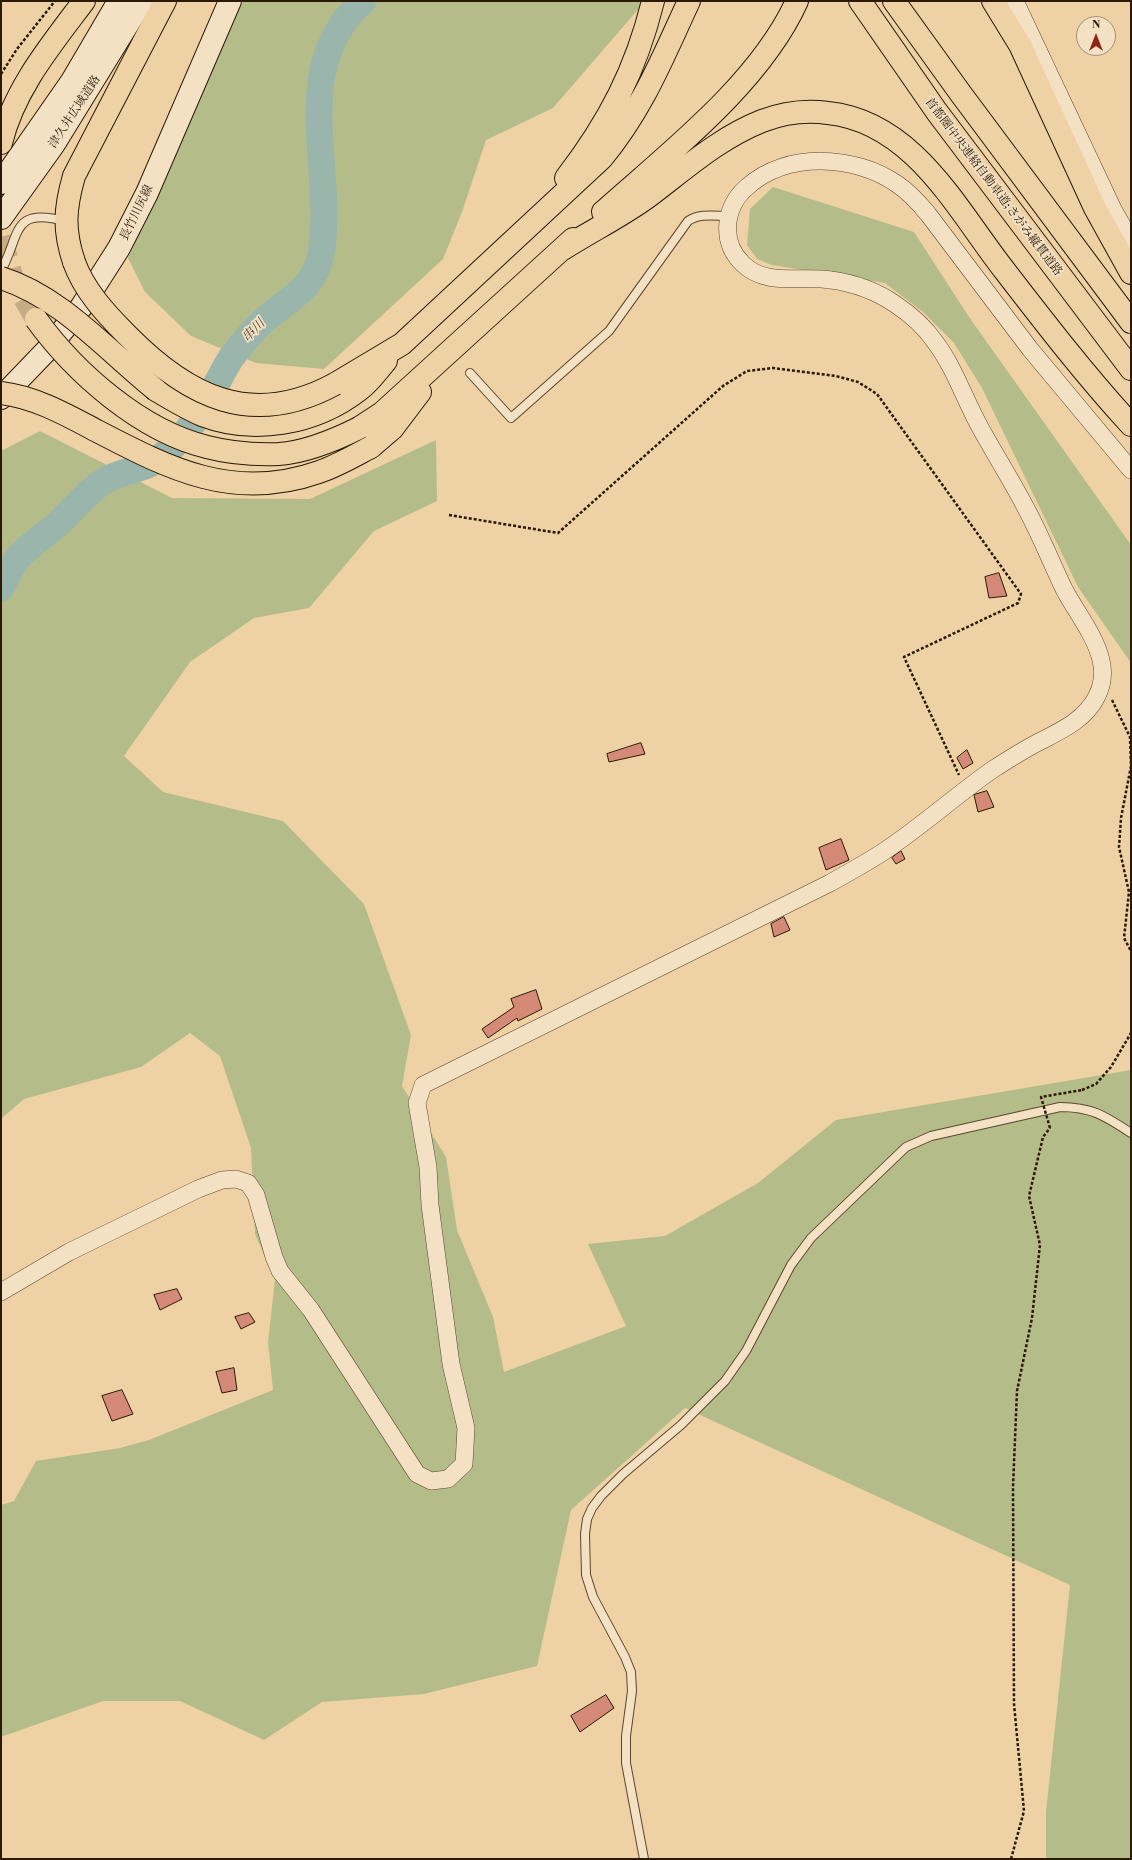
<!DOCTYPE html>
<html>
<head>
<meta charset="utf-8">
<style>
  body { margin:0 }
  #map { position:relative; width:1132px; height:1860px; overflow:hidden; background:#eed1a5; font-family:"Libre Bodoni",serif }
  canvas { display:block }
  .frame { position:absolute; inset:0; border:2px solid #2a1905; pointer-events:none }
  .north { position:absolute; left:1076px; top:16px; width:40px; height:40px; box-sizing:border-box; background:#f4e1c4; border:1px solid #a39178; border-radius:50%; rotate:0deg; font-size:11px; font-weight:700; line-height:16px; text-align:center; color:#2a1905 }
  .north::after { content:''; display:block; margin:auto; width:14px; height:18px; background:#8f2418; clip-path:polygon(50% 0,100% 100%,50% 72%,0 100%) }
</style>
</head>
<body>
<div id="map">
<canvas width="1132" height="1860"></canvas>
<div class="frame"></div>
<div class="north">N</div>
</div>
<script>
const ctx = document.querySelector('canvas').getContext('2d');
ctx.lineJoin = 'round';
function paint(path, color) { ctx.fillStyle = color; ctx.fill(path, 'evenodd'); }
function trace(path, color, width, dash) { ctx.strokeStyle = color; ctx.lineWidth = width; ctx.lineCap = dash ? 'butt' : 'round'; ctx.setLineDash(dash || []); ctx.stroke(path); }
function write(font, color, halo, rows, align = 'center') {
  ctx.font = font + ' "Libre Bodoni","Noto Serif JP",serif'; ctx.lineWidth = 3.5; ctx.setLineDash([]); ctx.textBaseline = 'middle'; ctx.strokeStyle = halo; ctx.fillStyle = color; for (const [text, x, y, turn = 0] of rows) {
    ctx.save(); ctx.translate(x, y); ctx.rotate((+turn || 0) * Math.PI / 180); ctx.textAlign = isNaN(turn) ? turn : align; if (halo) ctx.strokeText(text, 0, 0); ctx.fillText(text, 0, 0); ctx.restore();
  }
}
paint(new Path2D(`
  M243,1H644L641,6L553,108L486,140L462,212L443,259L324,369L256,363L191,336L145,292L128,258Z
  M773,187L914,232L969,317L1131,545V663L1078,587L982,388L954,343L923,312L885,283L772,265L757,259L747,245L750,209Z
  M40,431L172,498L310,499L436,440L437,501L374,531L309,608L254,618L190,662L124,756L163,792L283,821L364,904L411,1035L402,1086L446,1157L457,1230L493,1317L504,1372L626,1326L588,1244L665,1236L758,1183L836,1120L1131,1070V1859H1046V1812L1070,1585L685,1408L571,1510L537,1666L424,1694L322,1702L264,1740L180,1701H103L1,1737V1505L14,1501L36,1461L120,1448L149,1440L273,1390L268,1342L275,1280L255,1234L251,1148L220,1056L190,1033L141,1067L24,1099L1,1119V451Z`), '#b4bd8a');
trace(new Path2D(`
  M1,588C6,578 10,568 17,559C28,546 46,534 59,523C74,509 88,490 106,480C123,470 145,470 161,457C179,442 194,424 206,403C215,388 222,372 231,358C240,346 250,334 260,324C277,307 303,295 314,274C323,258 323,237 324,219C325,142 297,60 363,1`), '#9ab6ac', 27);
const building = new Path2D(`
  M999,573L1007,596L989,598L985,577Z
  M641,743L645,754L609,762L607,754Z
  M967,750L973,763L963,769L957,758Z
  M987,791L994,807L978,812L974,795Z
  M841,839L849,860L826,870L819,848Z
  M901,851L905,859L896,864L892,858Z
  M784,917L790,930L774,937L771,924Z
  M536,990L542,1009L518,1021L517,1018L488,1038L482,1029L514,1007L511,999Z
  M177,1289L182,1299L160,1310L154,1295Z
  M249,1313L255,1322L241,1329L235,1317Z
  M234,1368L237,1390L222,1393L216,1372Z
  M122,1390L133,1414L112,1421L102,1396Z
  M606,1695L614,1708L580,1732L571,1716Z`);
paint(building, '#d48a76');
trace(building, '#2a1905', 1);
trace(new Path2D(`
  M1,237L13,279L36,319`), '#c7ac85', 22, [22, 11]);
const service = new Path2D(`
  M1,271C21,234 11,207 65,221
  M470,373L511,418L609,331L688,221C700,213 715,216 728,216
  M644,1859L626,1763V1736L632,1691L631,1672L625,1657L593,1597L586,1575L585,1534L587,1519L592,1508L601,1496L623,1474L681,1425L725,1381L746,1351L791,1265L811,1238L906,1147L931,1136L1060,1107C1092,1107 1105,1116 1131,1133`);
const minor = new Path2D(`
  M1015,1L1114,211L1131,241
  M1,1292L69,1252L198,1189L222,1180L236,1179L248,1183L256,1195L274,1257L280,1271L311,1310L417,1474L431,1481L448,1479L464,1464L466,1428L451,1364L430,1205L428,1167L417,1103L423,1085L830,883C848,873 866,863 883,852C921,827 955,796 992,770C1006,761 1020,752 1035,744C1058,732 1085,721 1097,696C1103,684 1104,673 1101,660C1095,635 1076,612 1064,589C1052,564 1042,539 1030,516C1015,486 997,458 981,429C965,401 955,368 935,342C925,327 910,314 895,304C876,291 853,283 831,280C802,275 766,287 743,264C720,242 724,207 747,187C787,151 855,155 897,184C909,192 919,203 928,214L1030,349L1131,470`);
const secondary = new Path2D(`
  M1,183L72,81L119,1
  M1,218L54,144L142,1
  M1,398L48,349L82,306L119,248L147,193L230,1`);
const motorway = new Path2D(`
  M860,1L937,112L1131,369
  M894,1L961,94L1131,322
  M993,1L1020,45L1095,208L1131,273
  M1,143C14,89 51,45 84,1
  M566,178C609,122 636,70 653,1
  M603,212C669,153 760,83 797,1
  M563,249C591,231 622,216 649,196C685,169 719,138 762,121C783,113 806,110 828,113C914,122 957,210 1005,271C1045,323 1086,376 1131,425
  M74,262C63,229 65,208 74,176L165,1
  M335,384L402,344L602,158C643,108 662,59 689,1
  M156,390C171,399 186,408 202,415C254,435 315,424 359,390C369,383 378,370 386,361
  M359,428L382,413L573,239
  M371,447L392,429L420,392`);
trace(service, '#5b472d', 10);
trace(minor, '#5b472d', 18);
trace(secondary, '#2a1905', 24);
trace(motorway, '#2a1905', 24);
trace(new Path2D(`
  M1,74L17,49L55,1
  M449,515L558,533L723,386L747,371L773,368L836,376L858,382L877,394L1021,594L1018,603L904,657L959,775
  M1112,700L1130,737L1131,766L1121,818L1119,847L1129,892L1124,938L1131,951
  M1082,1090L1096,1084L1111,1067L1131,1033
  M1011,1859L1024,1811L1014,1704L1013,1487L1017,1391L1032,1318L1040,1245L1029,1196L1043,1137L1050,1128`), '#2a1905', 2.5, [3, 2]);
trace(service, '#f4e1c4', 8);
trace(minor, '#f4e1c4', 17);
trace(secondary, '#f4e1c4', 22);
trace(motorway, '#eed1a5', 22);
const motorwayBridge = new Path2D(`
  M74,262C84,290 105,313 127,335C188,397 252,429 335,384
  M1,278C62,297 107,351 156,390
  M36,319C75,373 141,431 207,447C230,453 255,455 279,454C307,452 335,440 359,428
  M1,393C35,397 67,415 97,431C170,469 234,502 319,472C337,466 354,456 371,447`);
trace(motorwayBridge, '#2a1905', 24, []);
trace(new Path2D(`
  M1050,1128L1041,1097L1082,1090`), '#2a1905', 2.5, [3, 2]);
trace(motorwayBridge, '#eed1a5', 22);
write('12px', '#2a1905', '#f4e1c4', [
  ["津久井広域道路",75,112,-57],
  ["首都圏中央連絡自動車道;さがみ縦貫道路",993,187,53],
  ["長竹川尻線",137,213,-64]
]);
write('italic 13px', '#4c4837', '#f4e1c4', [
  ["串川",254,331,-46]
]);
</script>
</body>
</html>
